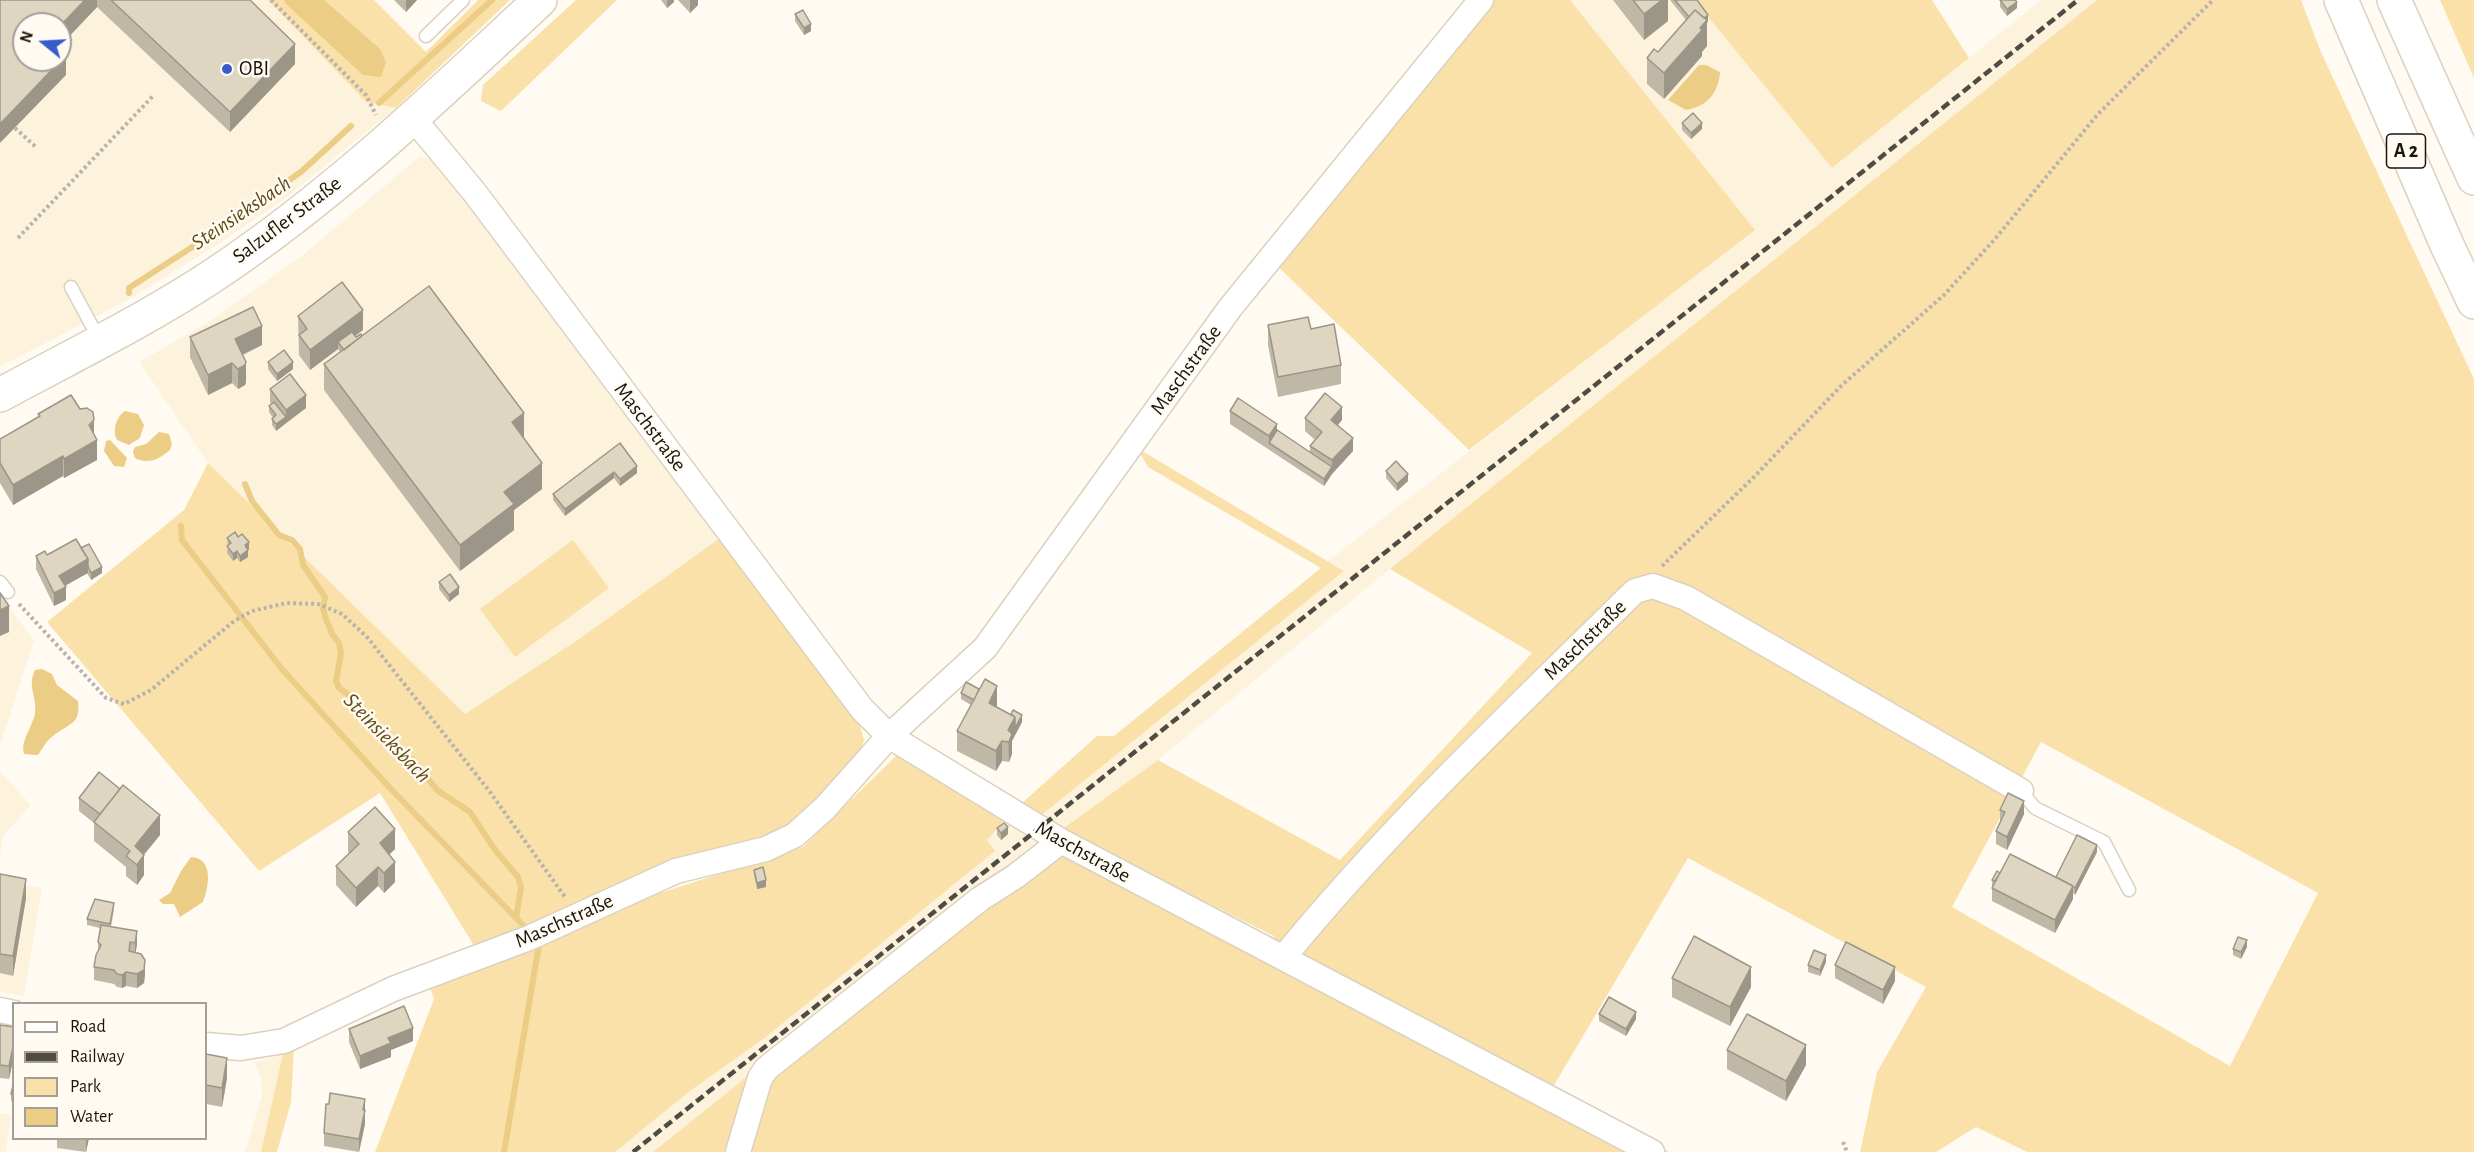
<!DOCTYPE html>
<html>
<head>
<meta charset="utf-8">
<style>
  body { margin:0 }
  #map { position:relative; width:2474px; height:1152px; overflow:hidden; background:#fffbf3; font-family:"Alegreya Sans",sans-serif }
  canvas { display:block }
  .legend { position:absolute; left:12px; top:1002px; width:195px; height:138px; box-sizing:border-box; background:#fffbf3; border:2px solid #a39f97; margin:0; padding:8px 10px; list-style:none; font-size:18px; color:#18150e }
  .legend li { display:flex; align-items:center; gap:12px; height:30px }
  .legend b { width:30px; border:2px solid #a39f97 }
  .north { position:absolute; left:12px; top:12px; width:60px; height:60px; box-sizing:border-box; background:#fffbf3; border:2px solid #a39f97; border-radius:50%; rotate:288deg; font-size:16px; font-weight:700; line-height:24px; text-align:center; color:#18150e }
  .north::after { content:''; display:block; margin:auto; width:21px; height:27px; background:#395ccd; clip-path:polygon(50% 0,100% 100%,50% 72%,0 100%) }
</style>
</head>
<body>
<div id="map">
<canvas width="2474" height="1152"></canvas>
<ul class="legend">
<li><b style="height:8px;background:#fff"></b>Road</li>
<li><b style="height:8px;background:#4f4c44"></b>Railway</li>
<li><b style="height:16px;background:#fae1a9"></b>Park</li>
<li><b style="height:16px;background:#eccd86"></b>Water</li>
</ul>
<div class="north">N</div>
</div>
<script>
const ctx = document.querySelector('canvas').getContext('2d');
ctx.lineJoin = 'round';
function paint(path, color) { ctx.fillStyle = color; ctx.fill(path, 'evenodd'); }
function trace(path, color, width, dash) { ctx.strokeStyle = color; ctx.lineWidth = width; ctx.lineCap = dash ? 'butt' : 'round'; ctx.setLineDash(dash || []); ctx.stroke(path); }
function write(font, color, halo, rows, align = 'center') {
  ctx.font = font + ' "Alegreya Sans",sans-serif'; ctx.lineWidth = 5; ctx.setLineDash([]); ctx.textBaseline = 'middle'; ctx.strokeStyle = halo; ctx.fillStyle = color; for (const [text, x, y, turn = 0] of rows) {
    ctx.save(); ctx.translate(x, y); ctx.rotate((+turn || 0) * Math.PI / 180); ctx.textAlign = isNaN(turn) ? turn : align; if (halo) ctx.strokeText(text, 0, 0); ctx.fillText(text, 0, 0); ctx.restore();
  }
}
paint(new Path2D(`
  M0,0H268L366,102L396,108L282,201L220,243L135,296L0,367ZM24,24H60V60H24Z
  M1570,0H1694L1832,168L2041,0H2097L1390,569L1158,760L1061,830L1042,840L653,1152H615L690,1091L766,1037L994,851L987,840L1009,816L1027,827L1344,570L1328,561L1754,230Z
  M420,156L437,161L720,538L579,639L465,714L208,463L139,362L210,321L304,254Z
  M0,595L34,640L0,746Z
  M0,771L31,805L3,836L0,856Z
  M0,882L42,888L24,996L0,992Z
  M283,1053L261,1152H245L262,1095L261,1077L254,1063Z
  M0,1113L11,1115L6,1152H0Z`), '#fdf3dd');
paint(new Path2D(`
  M268,0H374L426,52L478,0H510L396,108L366,102Z
  M576,0H617L501,111L481,101L483,85Z
  M1493,0H1570L1755,230L1469,450L1274,263Z
  M1694,0H1932L1969,58L1832,168Z
  M2097,0H2301L2320,50L2474,379V1152H2027L1976,1127L1936,1152H1860L1877,1072L1926,987L1688,858L1553,1087L1669,1152H653L1042,840L1267,958L1274,936L1061,830L1158,760L1340,860L1532,653L1390,569ZM2041,742L2318,893L2230,1066L1952,907Z
  M2440,0H2474V78Z
  M1137,448L1344,571L1038,818L1022,803L1097,736H1114L1321,568L1148,467Z
  M208,463L465,714L579,639L720,538L858,718L864,740L855,767L771,841L629,903L803,847L899,753L1009,816L987,840L995,851L766,1037L690,1091L615,1152H375L434,999L429,984L481,957L380,793L259,871L47,622L184,510Z
  M573,540L609,588L515,657L480,609Z
  M294,1049L291,1102L277,1152H261L283,1053Z`), '#fae1a9');
paint(new Path2D(`
  M284,0H324L380,49L386,62L381,77L363,75L286,4Z
  M1699,65H1706L1720,72C1719,92 1707,107 1686,110L1668,100Z
  M125,411L138,414L144,425L140,438L129,445L117,440C112,430 116,417 125,411Z
  M159,432L169,434L172,444L170,450C160,459 148,465 135,458L133,452L135,447L146,444Z
  M110,440L127,458L124,467L114,466L104,451L106,441Z
  M42,669L52,674L57,685L78,701C81,725 69,723 53,736C46,741 43,748 38,755L24,754C20,741 33,726 35,713C37,696 27,686 35,670Z
  M191,857C214,858 209,887 203,902L180,917L174,904H163L159,900L170,893L181,871Z`), '#eccd86');
trace(new Path2D(`
  M379,103L492,0
  M129,293V288L223,227L302,171L351,126
  M245,484L252,501L279,535L292,540L300,549L303,565L325,597L323,609L326,619L332,634L339,643L341,653L336,681L339,688L358,702L364,715L384,732L400,752L412,759L437,790L470,812L495,850L518,877L521,887L516,918L528,930
  M181,526L182,540L281,668L389,787L516,918
  M504,1152L539,945`), '#eccd86', 6);
const service = new Path2D(`
  M426,36L463,0
  M71,287L100,341
  M0,582L8,592
  M2021,791L2035,808L2104,842L2129,890`);
const minor = new Path2D(`
  M413,118L475,193L862,709L889,736L1061,841L1652,1152
  M1283,958C1391,826 1514,710 1635,591L1653,586L1686,598L2021,791
  M0,1010L14,1013
  M206,1045L241,1048L284,1041L393,989L529,938L676,871L766,849L795,835L825,808L889,736L985,648L1230,308L1481,0
  M738,1152L760,1078L766,1069L980,899L1016,876L1061,841`);
const secondary = new Path2D(`
  M0,395C72,356 146,320 214,275C333,196 436,97 540,0`);
const motorway = new Path2D(`
  M2341,0L2447,245L2474,302
  M2394,0L2474,178`);
trace(service, '#dbd2be', 15);
trace(minor, '#dbd2be', 27);
trace(secondary, '#dbd2be', 36);
trace(motorway, '#dbd2be', 36);
trace(new Path2D(`
  M271,0L366,95L376,115
  M15,128L37,148
  M18,238L153,96
  M1662,566L1754,477L1841,386L1944,295L1995,239L2098,114L2213,0
  M19,604L106,698L124,704L151,690L234,621L252,611L287,603L318,604L342,614L367,637L490,792L565,897
  M1843,1142L1847,1152`), '#b8b4ac', 4, [3, 3]);
trace(service, '#fff', 12);
trace(minor, '#fff', 24);
trace(secondary, '#fff', 33);
trace(motorway, '#fff', 33);
trace(new Path2D(`
  M633,1152L2078,0`), '#4f4c44', 4.5, [9, 4.5]);
paint(new Path2D(`
  M0,0H250L295,64L230,132L97,7L60,46V24H24L66,75Z
  M394,0H417L406,12Z
  M661,0H674V2L667,8Z
  M678,0H698V5L690,13Z
  M1613,0H1668V21L1644,40Z
  M1670,0H1697L1708,21L1707,23V46L1702,52V56L1664,99L1647,84V58L1658,52L1686,20Z
  M2000,0L2017,8L2007,16L2000,7Z
  M795,14L811,31L804,35L795,21Z
  M1682,123L1702,129L1691,139L1682,130Z
  M298,316L363,330L355,336L356,337L362,336L524,439L542,489L514,510V530L460,571L324,390V364L340,352L338,349L310,370L299,355Z
  M1268,325L1311,329L1341,365V384L1278,397L1268,345Z
  M190,337L262,345L243,355L246,382L245,385L238,389L232,383L208,395L190,357Z
  M268,362L293,369L277,381L268,369Z
  M270,389L306,408L276,431L272,425V419L273,418L269,412V406L271,404L270,402Z
  M1230,411L1277,430L1310,452V446L1315,440L1305,431V418L1342,420L1338,425L1353,451L1332,474L1324,486L1230,424Z
  M38,414L94,434L97,460L64,478L63,476L13,505L0,483V439L38,417Z
  M620,443L637,473L620,486L614,478L565,516L553,500V494Z
  M1386,471L1408,481L1397,491L1386,478Z
  M227,538L249,549H248V557L240,562L237,558L233,561L227,553L228,546Z
  M81,548L102,573L91,580L87,573L65,586L66,600L54,606L36,569V556L47,555Z
  M439,582L459,594L449,602L439,589Z
  M961,693L997,706V707L1022,722L1012,741V754L1009,762L1002,761L996,771L957,751V731L971,705L961,699Z
  M79,798L160,835L144,855V875L137,885L126,876V867L94,841V823L79,811Z
  M2000,810L2024,814L2007,850L1996,844V831L2000,822Z
  M997,828L1008,834L1001,840L997,835Z
  M348,832L395,849L389,855L395,882L384,893L378,886L356,907L336,885V866L349,853L348,852Z
  M2097,852L2075,895L2073,893V899L2055,933L1992,901V880L2000,873L2056,877Z
  M754,870L766,887L757,889L754,876Z
  M0,874L26,898L13,976L0,973Z
  M114,910L111,927L137,945L135,953L145,974L144,983L137,988L126,986L122,988L117,987L114,984L94,980V967L98,951V942L100,928L87,925V919Z
  M2247,947L2241,959L2233,955V949Z
  M1826,962L1820,976L1808,972V965Z
  M1835,965L1895,981L1883,1004L1835,978Z
  M1672,978L1751,987L1730,1026L1672,997Z
  M1599,1014L1636,1019L1626,1036L1599,1021Z
  M0,1025L14,1027V1056L9,1079L0,1078Z
  M349,1029L413,1041L391,1050V1057L360,1069L349,1042Z
  M1727,1050L1806,1065L1786,1101L1727,1069Z
  M206,1054L227,1078L222,1107L206,1104Z
  M14,1081V1102L11,1101V1094Z
  M365,1099V1124L359,1152L324,1146V1133L329,1104Z
  M57,1138H89L86,1152L57,1148Z`), '#c0b8a7');
paint(new Path2D(`
  M85,0H97V7L60,46V26Z
  M406,0H417L406,12Z
  M669,0H674V2L667,8V1Z
  M690,0H698V5L690,13Z
  M1662,0H1668V21L1644,40V14Z
  M2017,2V8L2007,16V9Z
  M1708,15V21L1707,23V46L1702,52V56L1664,99V73L1695,25Z
  M811,24V31L804,35V28Z
  M295,44V64L230,132V112Z
  M66,55V75L0,143V124Z
  M1702,123V129L1691,139V133Z
  M363,310V330L341,346L338,342V349L310,370V350Z
  M262,326V345L235,358V339Z
  M246,362V382L245,385L238,389V369Z
  M293,362V369L277,381V374Z
  M232,363V383L208,395V375Z
  M306,395V408L286,423V410Z
  M1342,407V420L1331,433V420Z
  M524,413V439L512,422Z
  M286,417V423L276,431V424Z
  M94,420V440H97V460L64,478V459Z
  M1277,424V437L1269,443V436Z
  M1353,438V451L1332,474L1324,486V479L1332,467V460Z
  M63,456V476L13,505V485Z
  M542,463V489L514,510V530L460,571V545L504,492Z
  M637,466V473L620,486V479Z
  M614,472V478L565,516V509Z
  M1408,474V481L1397,491V484Z
  M249,542V549L245,552V545Z
  M248,550V557L240,562V556Z
  M237,551V558L233,561V554Z
  M88,559V573L59,589V576Z
  M102,567V573L91,580V573Z
  M66,587V600L54,606V593Z
  M459,587V594L449,602V595Z
  M9,606V632L0,636V610Z
  M997,686V706L989,722V703Z
  M1022,715V722L1012,741V754L1009,762L1008,730L1015,717Z
  M1002,741V761L996,771V751Z
  M2024,801V814L2007,850V837Z
  M160,815V835L136,864L135,846Z
  M1008,827V834L1001,840V833Z
  M395,829V849L380,863V843Z
  M2097,845V852L2075,895V888Z
  M144,855V875L137,885V865Z
  M395,862V882L384,893V873Z
  M378,867V886L356,907V888Z
  M26,879V898L13,976V956Z
  M766,880V887L757,889V883Z
  M2073,886V899L2055,933V920Z
  M137,931V945L135,956V943Z
  M2247,940V947L2241,959V952Z
  M1826,955V962L1820,976V970Z
  M145,960V974L144,983L137,988V974Z
  M1751,967V987L1730,1026V1007Z
  M1895,967V981L1883,1004V990Z
  M126,972V986L122,988V975Z
  M1636,1012V1019L1626,1036V1029Z
  M413,1028V1041L391,1050V1057L360,1069V1056L388,1038Z
  M14,1042V1056L9,1079V1066Z
  M1806,1045V1065L1786,1101V1081Z
  M227,1058V1078L222,1107V1088Z
  M365,1099V1124L359,1152V1139Z
  M86,1138H89L86,1152Z`), '#9c9688');
const building = new Path2D(`
  M0,0H85L60,26V24H24V60H60V50L66,55L0,124Z
  M111,0H250L295,44L230,112Z
  M1633,0H1662L1644,14Z
  M1675,0H1697L1708,15L1704,18L1695,10L1689,17Z
  M2000,0H2015L2017,2L2007,9Z
  M803,10L811,24L804,28L795,14Z
  M1695,10L1707,20L1700,28L1702,30L1664,73L1647,58L1654,49L1658,52Z
  M1693,113L1702,123L1691,133L1682,123Z
  M342,282L363,310L310,350L299,335L307,329L298,316Z
  M429,286L524,413L512,422L542,463L504,492L514,504L460,545L324,364Z
  M253,307L262,326L235,339L246,362L245,365L238,369L232,363L208,375L190,337Z
  M1308,317L1311,329L1334,324L1341,365L1278,377L1268,325Z
  M352,332L356,337L361,334L362,336L344,350L338,342Z
  M284,350L293,362L277,374L268,362Z
  M290,374L306,395L286,410L270,389Z
  M1325,393L1342,407L1331,420L1353,438L1332,460L1310,446L1322,432L1305,418Z
  M71,395L80,409L87,408L93,412L94,420L89,425L97,440L64,459L63,456L13,485L0,463V439L40,416L38,414Z
  M1238,398L1277,424L1269,436L1230,411Z
  M274,402L286,417L276,424L272,419L276,415L269,406Z
  M1277,430L1332,467L1324,479L1269,443Z
  M620,443L637,466L620,479L614,472L565,509L553,494Z
  M1396,461L1408,474L1397,484L1386,471Z
  M235,532L238,537L242,534L249,542L245,545L248,550L240,556L237,551L233,554L227,546L231,543L227,538Z
  M76,539L88,559L59,576L66,587L54,593L36,556L45,551L47,555Z
  M89,544L102,567L91,573L88,566V559L81,548Z
  M450,574L459,587L449,595L439,582Z
  M0,593L9,606L0,610Z
  M985,679L997,686L989,703L1015,717L1008,730L1012,734L1009,742L1002,741L996,751L957,731Z
  M966,682L979,689L974,700L961,693Z
  M1013,710L1022,715L1015,728V717L1011,714Z
  M99,772L120,789L100,814L79,798Z
  M123,785L160,815L135,846L144,855L137,865L126,856L130,851L94,822Z
  M2008,793L2024,801L2007,837L1996,831L2005,812L2000,810Z
  M375,807L395,829L380,843L395,862L384,873L378,867L356,888L336,866L359,844L348,832Z
  M1004,823L1008,827L1001,833L997,828Z
  M2077,835L2097,845L2075,888L2072,886H2073L2056,877Z
  M2010,854L2073,886L2055,920L1992,888Z
  M763,867L766,880L757,883L754,870Z
  M1997,871L2000,873L1995,881L1992,880Z
  M0,874L26,879L13,956L0,954Z
  M95,899L114,903L110,924L87,919Z
  M101,925L137,931L135,943L130,942L129,951L141,954L145,960L144,970L137,974L126,972L122,975L117,974L114,970L94,967L96,955L101,945L98,942Z
  M1694,936L1751,967L1730,1007L1672,978Z
  M2238,937L2247,940L2241,952L2233,949Z
  M1846,942L1895,967L1883,990L1835,965Z
  M1814,950L1826,955L1820,970L1808,965Z
  M1609,997L1636,1012L1626,1029L1599,1014Z
  M404,1006L413,1028L388,1038L391,1043L360,1056L349,1029Z
  M1747,1014L1806,1045L1786,1081L1727,1050Z
  M0,1025L14,1027V1042L9,1066L0,1065Z
  M206,1054L227,1058L222,1088L206,1085Z
  M14,1081V1095L11,1094Z
  M330,1093L365,1099L363,1110H365L359,1139L324,1133L326,1104H329Z`);
paint(building, '#dfd6c2');
trace(building, '#9c9688', 1.5);
for (const [x, y, r, color] of [
  [227,69,6,"#395ccd"]
]) { const dot = new Path2D(); dot.arc(x, y, r, 0, 2 * Math.PI); ctx.fillStyle = color; ctx.fill(dot); trace(dot, '#fffbf3', 2); }
for (const [x, y, w] of [
  [2406,151,39]
]) { const box = new Path2D(); box.roundRect(x - w / 2, y - 17, w, 34, 4.5); ctx.fillStyle = '#fffbf3'; ctx.fill(box); trace(box, '#18150e', 1.5); }
write('bold 20px', '#18150e', null, [
  ["A 2",2406,151]
]);
write('21px', '#18150e', '#fffbf3', [
  ["OBI",239,69]
], 'left');
write('21px', '#18150e', '#fffbf3', [
  ["Salzufler Straße",287,220,-37],
  ["Maschstraße",1186,370,-54],
  ["Maschstraße",650,427,53],
  ["Maschstraße",1585,640,-44],
  ["Maschstraße",1083,852,29],
  ["Maschstraße",564,921,-24]
]);
write('italic 22px', '#614c16', '#fffbf3', [
  ["Steinsieksbach",241,213,-34],
  ["Steinsieksbach",387,738,46]
]);
</script>
</body>
</html>
